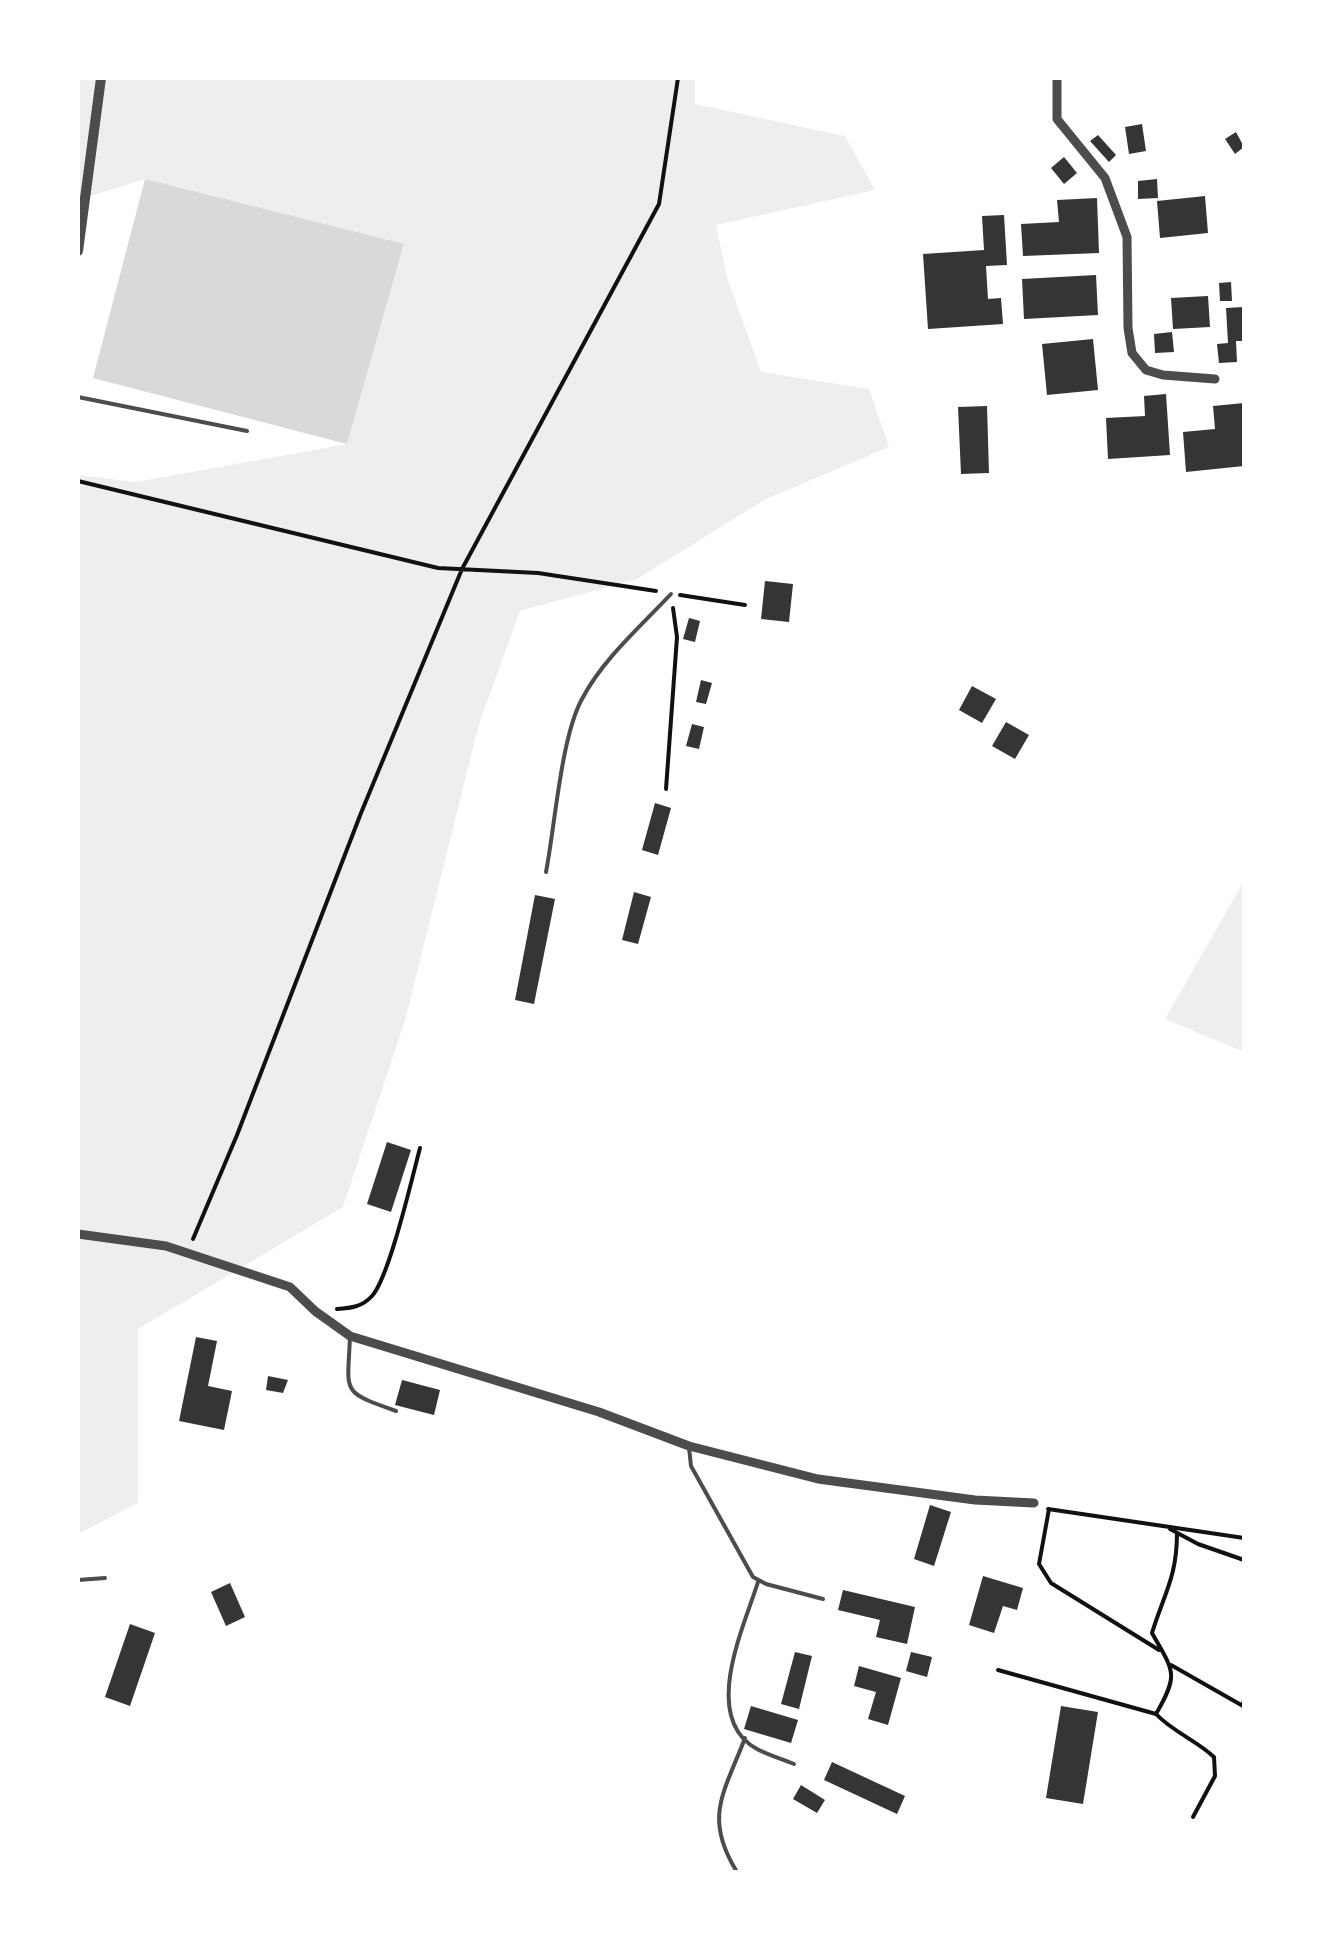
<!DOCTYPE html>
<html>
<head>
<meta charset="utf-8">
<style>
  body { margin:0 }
  #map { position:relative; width:1322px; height:1950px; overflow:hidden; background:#fff; font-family:Arial,sans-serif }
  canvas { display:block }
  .frame { position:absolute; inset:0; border:80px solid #fff; pointer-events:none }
</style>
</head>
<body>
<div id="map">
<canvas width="1322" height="1950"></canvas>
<div class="frame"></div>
</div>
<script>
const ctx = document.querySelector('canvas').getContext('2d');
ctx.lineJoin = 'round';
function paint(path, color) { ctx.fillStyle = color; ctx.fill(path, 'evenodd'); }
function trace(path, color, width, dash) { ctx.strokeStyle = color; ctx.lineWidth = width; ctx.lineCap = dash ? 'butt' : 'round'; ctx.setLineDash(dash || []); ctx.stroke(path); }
paint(new Path2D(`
  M78,78H695V104L845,136L875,190L716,225L727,277L761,372L869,389L889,447L764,500L637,579L520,611L479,724L406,1017L343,1207L138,1329V1503L78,1534V475L136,482L347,444L404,245L145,179L78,200Z
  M1244,881V1052L1165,1019Z`), '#eee');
paint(new Path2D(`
  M145,179L404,244L347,444L93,378Z`), '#d9d9d9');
paint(new Path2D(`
  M1142,124L1146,151L1129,154L1125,127Z
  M1236,132L1244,147L1235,154L1225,139Z
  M1098,135L1116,155L1109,162L1090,141Z
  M1064,157L1077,173L1064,184L1051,168Z
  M1157,179L1158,198L1138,199V181Z
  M1205,196L1208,233L1160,238L1157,201Z
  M1097,198L1099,253L1023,256L1021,224L1059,222L1057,200Z
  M1004,215L1007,265L986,266L988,299L1001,298L1003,324L928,329L923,254L984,250L982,216Z
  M1096,275L1098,315L1024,319L1022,279Z
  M1231,282L1232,301H1220L1219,283Z
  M1208,296L1210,327L1173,329L1171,298Z
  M1244,307V341H1236L1237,362L1219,363L1217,344L1228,343L1226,308Z
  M1172,332L1174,352L1155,353L1154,334Z
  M1093,339L1098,390L1047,395L1042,344Z
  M1166,394L1170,455L1108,459L1106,418L1145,416L1144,396Z
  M1244,403V466L1186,472L1183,432L1215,429L1213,406Z
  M987,406L989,473L961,474L958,407Z
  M765,581L793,584L789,622L761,619Z
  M689,618L700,621L695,642L683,639Z
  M701,680L712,683L706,704L696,702Z
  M972,686L996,699L982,723L959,710Z
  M1006,722L1029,735L1015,759L992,746Z
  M692,724L704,727L699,749L686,746Z
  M655,803L671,808L658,855L642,850Z
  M634,892L651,897L638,944L622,940Z
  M535,895L555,899L534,1004L515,1000Z
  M387,1142L411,1150L391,1212L367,1204Z
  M196,1337L217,1341L208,1386L232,1391L224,1430L179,1421Z
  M268,1376L288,1380L283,1393L266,1390Z
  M402,1380L440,1390L434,1415L395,1405Z
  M930,1505L951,1512L934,1566L914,1559Z
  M983,1576L1023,1588L1017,1610L1003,1606L994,1633L969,1625Z
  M230,1583L245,1617L226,1626L211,1592Z
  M843,1590L915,1607L907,1644L876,1637L880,1620L838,1610Z
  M130,1624L155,1633L130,1706L105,1697Z
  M795,1652L812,1656L799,1709L781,1704Z
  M911,1652L932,1657L927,1677L906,1671Z
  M859,1666L901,1678L888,1725L868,1719L876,1692L854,1686Z
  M751,1706L798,1720L791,1743L744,1729Z
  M1061,1706L1098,1712L1083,1804L1046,1798Z
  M832,1762L905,1796L897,1814L824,1780Z
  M801,1785L825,1800L817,1813L793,1799Z`), '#353535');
trace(new Path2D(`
  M78,481L438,568L538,573L656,591
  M680,595L745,605
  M666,789L677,637L673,608
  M193,1239L237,1135L361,813L462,569L659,204L678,78
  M337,1309C351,1308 362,1307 372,1296C389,1278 412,1178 420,1148
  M1048,1509L1244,1538
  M1049,1509L1039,1564L1051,1583L1159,1650
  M1170,1529L1198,1544L1244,1560
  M1177,1533C1177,1577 1164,1594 1152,1633C1173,1671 1180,1673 1156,1714C1173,1732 1196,1740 1214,1757L1215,1776L1193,1817
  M1171,1665L1243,1706L1244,1699
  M998,1670L1156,1714`), '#111', 4);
trace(new Path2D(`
  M78,397L247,431
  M546,872C555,826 561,737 582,699C603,659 640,627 671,594
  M350,1336C348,1393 339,1391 396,1411
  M689,1447L691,1466L753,1577L766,1584L823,1599
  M78,1580L105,1578
  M758,1582C744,1627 700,1718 757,1749C768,1755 782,1759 794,1764
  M737,1872C703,1817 724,1793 745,1738`), '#4c4c4c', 4);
trace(new Path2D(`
  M1057,78V119L1105,178L1127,237L1128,328L1132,353L1146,370L1163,375L1215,379
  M78,1234L166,1246L290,1287L315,1311L350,1336L599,1412L689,1446L818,1479L975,1500L1034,1503`), '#4c4c4c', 9);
trace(new Path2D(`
  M78,251L101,78`), '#4c4c4c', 10);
</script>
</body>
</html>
